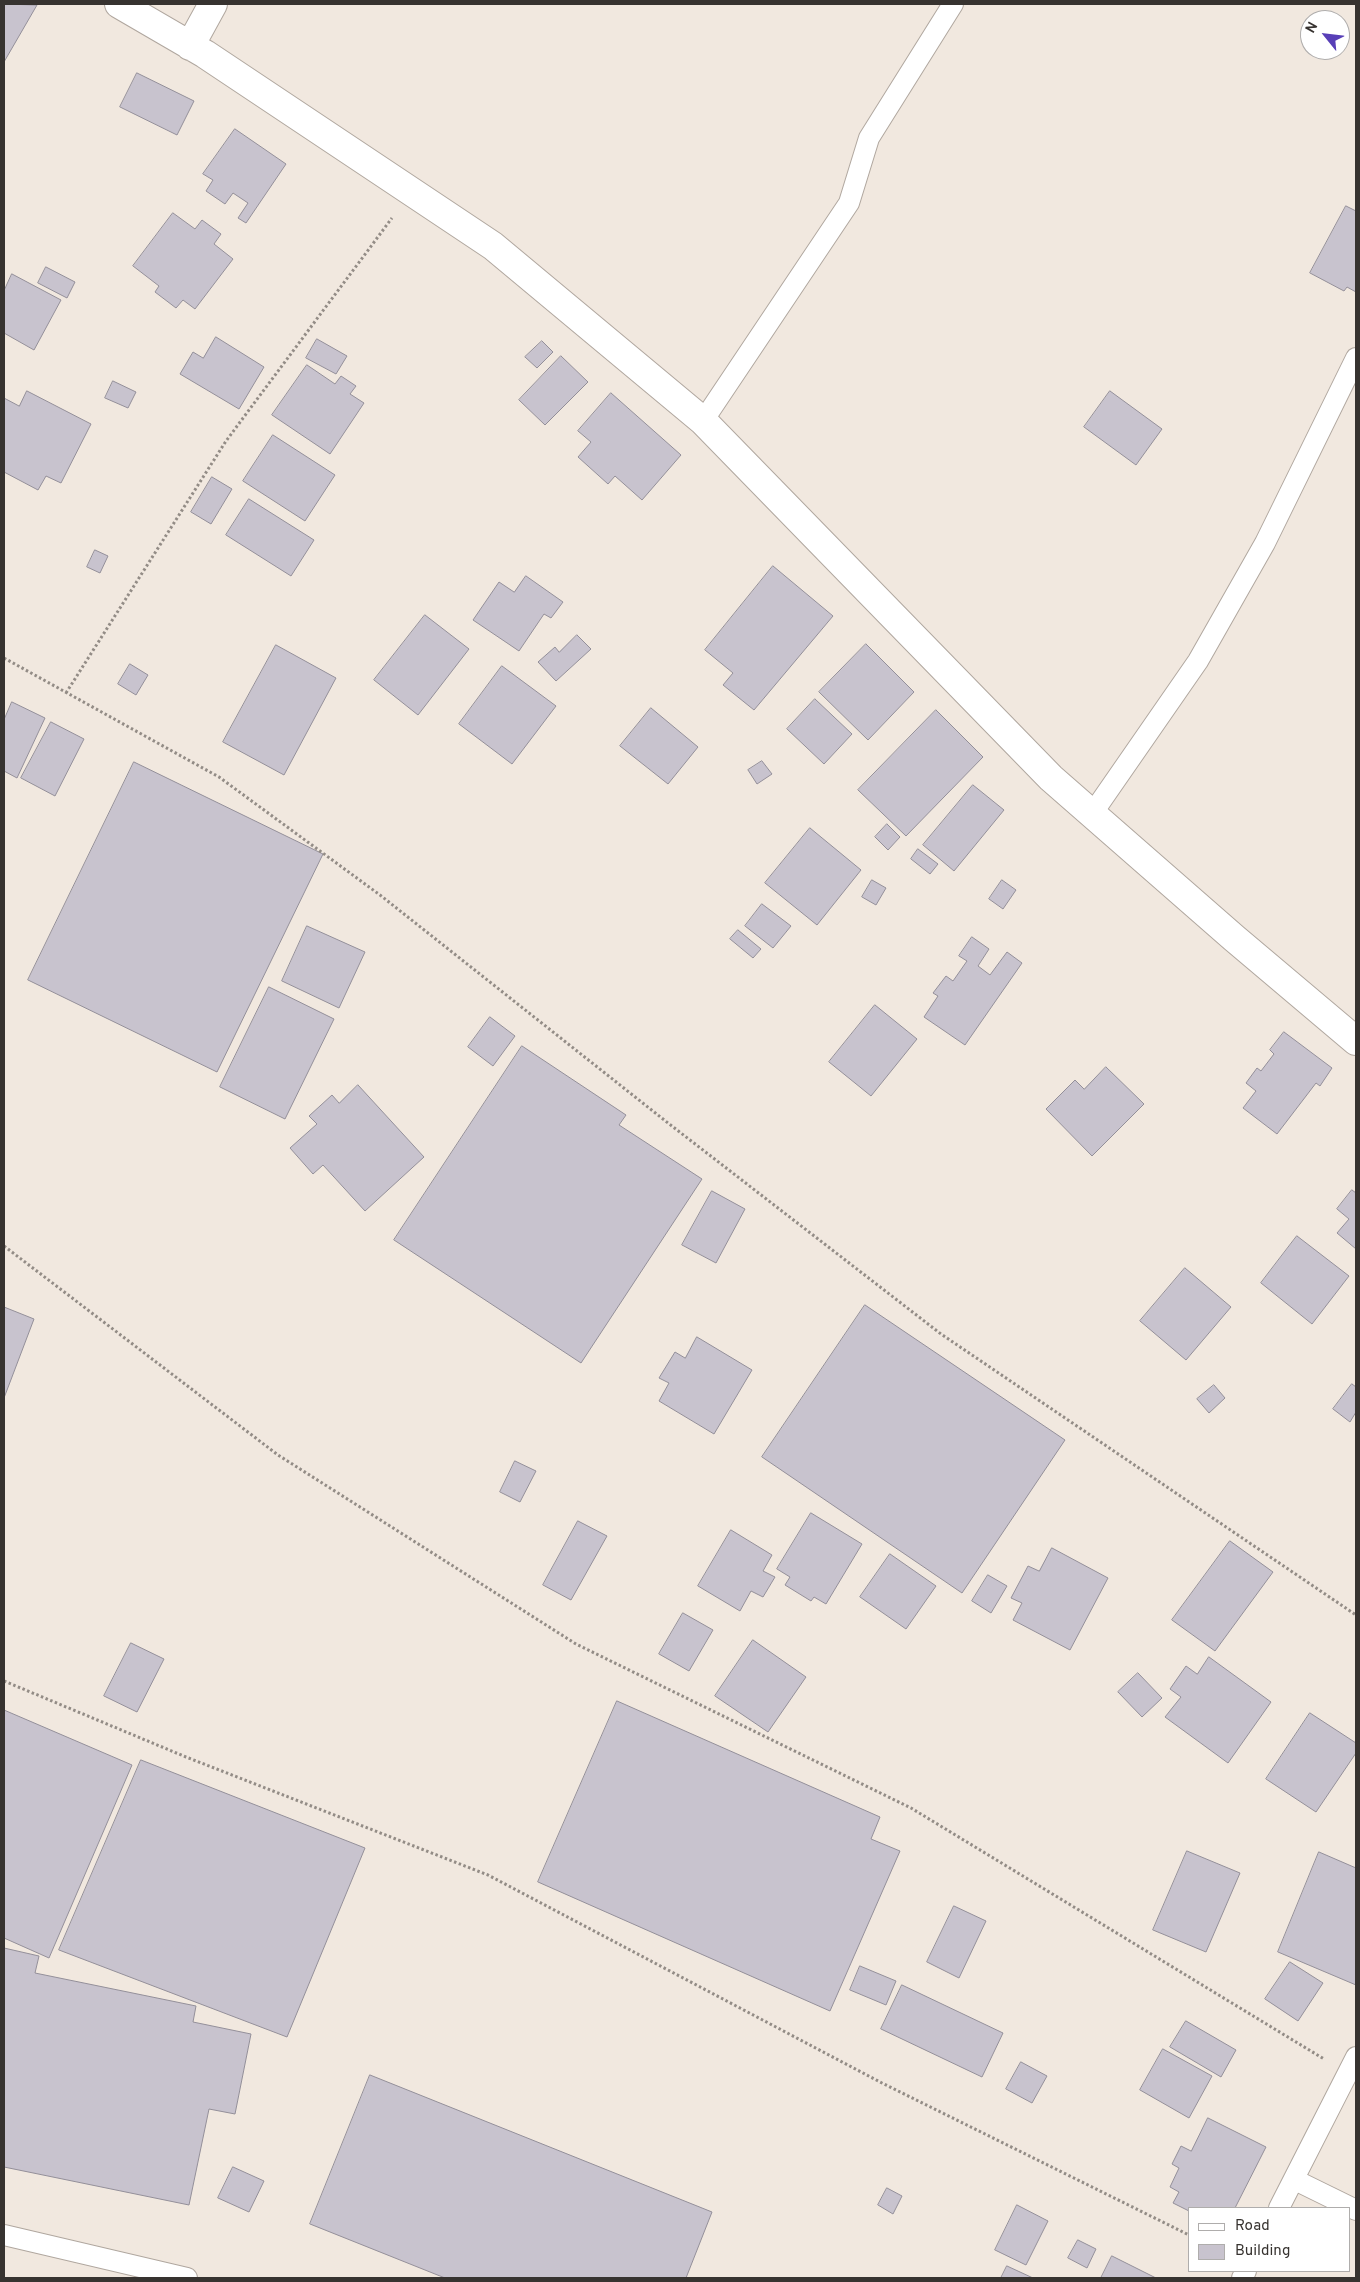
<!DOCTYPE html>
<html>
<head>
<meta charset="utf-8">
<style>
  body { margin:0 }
  #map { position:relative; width:1360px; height:2282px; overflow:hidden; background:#f1e8df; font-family:Overpass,sans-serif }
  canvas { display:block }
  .frame { position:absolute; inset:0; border:5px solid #373330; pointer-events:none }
  .legend { position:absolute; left:1188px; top:2207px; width:162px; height:65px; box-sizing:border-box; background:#fff; border:1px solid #afadac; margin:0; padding:6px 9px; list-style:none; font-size:15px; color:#373330 }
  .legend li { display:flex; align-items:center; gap:10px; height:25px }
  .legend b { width:25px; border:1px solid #afadac }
  .north { position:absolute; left:1300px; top:10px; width:50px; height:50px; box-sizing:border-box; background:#fff; border:1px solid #afadac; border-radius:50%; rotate:299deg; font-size:14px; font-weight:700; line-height:20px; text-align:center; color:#373330 }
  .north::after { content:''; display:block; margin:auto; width:18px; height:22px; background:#583fb7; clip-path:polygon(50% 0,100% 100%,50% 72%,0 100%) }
</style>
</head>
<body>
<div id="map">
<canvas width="1360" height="2282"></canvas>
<div class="frame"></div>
<ul class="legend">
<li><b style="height:6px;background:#fff"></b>Road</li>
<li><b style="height:14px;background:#c8c3ce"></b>Building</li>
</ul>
<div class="north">N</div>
</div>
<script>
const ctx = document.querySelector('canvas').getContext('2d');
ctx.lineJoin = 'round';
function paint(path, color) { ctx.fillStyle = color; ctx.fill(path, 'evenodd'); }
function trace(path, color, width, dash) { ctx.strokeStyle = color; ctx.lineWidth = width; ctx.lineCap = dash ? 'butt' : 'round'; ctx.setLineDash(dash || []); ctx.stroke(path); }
const building = new Path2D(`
  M4,4L37,5L4,62Z
  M137,73L194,101L177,135L120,107Z
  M235,129L286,164L246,223L238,218L248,203L233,193L225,204L206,191L213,180L203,174Z
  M1346,206L1356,211V292L1347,287L1344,291L1310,273Z
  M173,213L195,229L202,220L221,234L214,244L233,259L195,309L183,300L176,308L155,292L159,286L133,266Z
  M46,267L75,282L67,298L38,283Z
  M12,274L61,300L34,350L4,333V291Z
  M216,337L264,367L239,409L180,374L193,352L203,358Z
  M317,339L347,356L336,374L306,358Z
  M542,341L553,352L537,368L525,357Z
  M561,356L588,382L545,425L519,400Z
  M307,365L335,384L341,376L356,386L350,394L364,403L330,454L272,415Z
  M113,381L136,392L128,408L105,398Z
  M27,391L91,424L61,483L46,476L38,490L4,472V398L19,406Z
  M1110,391L1162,429L1136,465L1084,427Z
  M611,393L681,455L642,500L615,476L608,484L578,457L591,442L578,431Z
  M273,435L335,475L305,521L243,481Z
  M212,477L232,489L211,524L191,512Z
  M249,499L314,540L291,576L226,535Z
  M95,550L108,556L100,573L87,567Z
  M773,566L833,616L754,710L723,685L733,673L705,650Z
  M526,576L563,602L551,618L544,614L519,651L473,620L499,582L514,592Z
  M425,615L469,649L418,715L374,680Z
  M577,635L591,649L556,681L538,662L555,647L559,652Z
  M866,644L914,692L868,740L819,692Z
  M276,645L336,678L284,775L223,742Z
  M130,664L148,675L136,695L118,684Z
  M502,666L556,706L512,764L459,724Z
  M815,699L852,734L824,764L787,729Z
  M12,702L45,718L17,778L4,771V720Z
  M651,708L698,747L668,784L620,746Z
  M936,710L983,757L906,836L858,790Z
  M51,722L84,739L55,796L21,778Z
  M762,761L772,774L757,784L748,770Z
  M134,762L323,854L217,1072L28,980Z
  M973,785L1004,810L954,871L923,845Z
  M887,824L900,837L888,850L875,837Z
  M810,828L861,870L817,925L765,883Z
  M918,849L938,864L930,874L911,859Z
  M872,880L886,888L876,905L862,897Z
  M1002,880L1016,890L1003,909L989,899Z
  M762,904L791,926L773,948L745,926Z
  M307,926L365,952L339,1008L282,981Z
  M738,930L761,949L753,958L730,939Z
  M972,937L989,949L978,966L990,975L1007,952L1022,963L965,1045L924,1017L938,996L933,993L946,976L953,981L967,961L959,956Z
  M269,987L334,1019L285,1119L220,1087Z
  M875,1005L917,1039L871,1096L829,1062Z
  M490,1017L515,1036L493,1066L468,1047Z
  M1284,1032L1332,1068L1320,1086L1316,1083L1277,1134L1243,1108L1256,1091L1246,1083L1257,1068L1261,1071L1274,1054L1270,1050Z
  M522,1046L626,1115L619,1125L702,1179L581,1363L394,1240Z
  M1106,1067L1144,1104L1092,1156L1046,1109L1075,1080L1084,1089Z
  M358,1085L424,1157L365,1211L323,1165L313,1174L290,1148L317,1124L309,1116L332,1095L339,1103Z
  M1352,1190L1356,1193V1249L1337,1233L1349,1219L1337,1209Z
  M712,1191L745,1209L716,1263L682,1245Z
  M1297,1236L1349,1276L1312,1324L1261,1283Z
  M1185,1268L1231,1307L1186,1360L1140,1321Z
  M865,1305L1065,1440L962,1593L762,1457Z
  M4,1307L34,1319L4,1398Z
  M697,1337L752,1370L714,1434L659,1401L669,1383L659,1378L675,1352L685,1358Z
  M1352,1384L1356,1387V1412L1350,1422L1333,1409Z
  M1214,1385L1225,1398L1209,1413L1197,1399Z
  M515,1461L536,1471L520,1502L500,1492Z
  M811,1513L862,1544L826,1604L814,1597L811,1601L785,1585L790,1577L777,1569Z
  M578,1521L607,1536L571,1600L543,1585Z
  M731,1530L772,1555L763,1571L775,1577L763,1597L751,1591L740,1611L698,1586Z
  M1230,1541L1273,1572L1215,1651L1172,1620Z
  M1052,1548L1108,1578L1070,1650L1013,1620L1022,1603L1011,1598L1028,1566L1039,1571Z
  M890,1554L936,1586L906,1629L860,1597Z
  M988,1575L1007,1586L991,1613L972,1601Z
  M683,1613L713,1630L689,1671L659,1654Z
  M753,1640L806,1677L768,1732L715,1696Z
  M131,1643L164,1659L137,1712L104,1696Z
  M1209,1657L1271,1702L1228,1763L1165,1717L1181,1697L1170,1689L1186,1666L1197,1674Z
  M1138,1673L1162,1698L1142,1717L1118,1692Z
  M617,1701L880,1817L871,1839L900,1851L830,2011L538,1882Z
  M4,1710L132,1765L49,1958L4,1938Z
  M1310,1713L1356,1743V1753L1316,1812L1266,1779Z
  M141,1760L365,1848L287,2037L59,1950Z
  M1187,1851L1240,1873L1206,1952L1153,1930Z
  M1319,1852L1356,1868V1985L1278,1952Z
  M954,1906L986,1921L959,1978L927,1962Z
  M4,1948L39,1956L35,1973L196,2006L193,2022L251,2034L235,2114L209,2109L189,2205L4,2167Z
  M1290,1962L1323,1983L1298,2021L1265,1999Z
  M860,1966L896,1981L886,2005L850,1990Z
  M902,1985L1003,2033L982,2077L881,2029Z
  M1186,2021L1236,2050L1221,2077L1170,2047Z
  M1163,2049L1212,2076L1189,2118L1140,2090Z
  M1021,2062L1047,2076L1032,2103L1006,2089Z
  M370,2075L712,2212L686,2278H445L310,2224Z
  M1208,2118L1266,2147L1235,2208H1189V2211L1173,2203L1179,2192L1170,2187L1179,2168L1172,2164L1181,2146L1191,2151Z
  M233,2167L264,2181L249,2212L218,2198Z
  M887,2188L902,2196L893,2214L878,2205Z
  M1017,2205L1048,2221L1026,2265L995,2250Z
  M1078,2240L1096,2249L1087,2268L1068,2258Z
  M1112,2256L1156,2278H1101Z
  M1007,2266L1033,2278H1001Z`);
paint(building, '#c8c3ce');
trace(building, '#938f99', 1);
const service = new Path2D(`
  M703,421L849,203L869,138L953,4
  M1092,814L1198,661L1265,543L1356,358
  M1295,2180L1356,2210
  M1279,2208L1356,2057
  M4,2235L187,2278
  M1242,2278L1246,2271`);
const minor = new Path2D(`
  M119,4L205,54L493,246L703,421L1051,778L1234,938L1356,1041
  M190,46L213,4`);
trace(service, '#b0a79f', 22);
trace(minor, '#b0a79f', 30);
trace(new Path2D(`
  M4,658L219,777L380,895L668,1123L941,1334L1356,1615
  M66,693L226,441L392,218
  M4,1246L278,1455L576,1644L911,1808L1324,2059
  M4,1681L186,1757L488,1875L882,2083L1189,2235`), '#938c86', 3, [2.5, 2.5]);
trace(service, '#fff', 20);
trace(minor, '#fff', 28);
</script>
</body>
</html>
